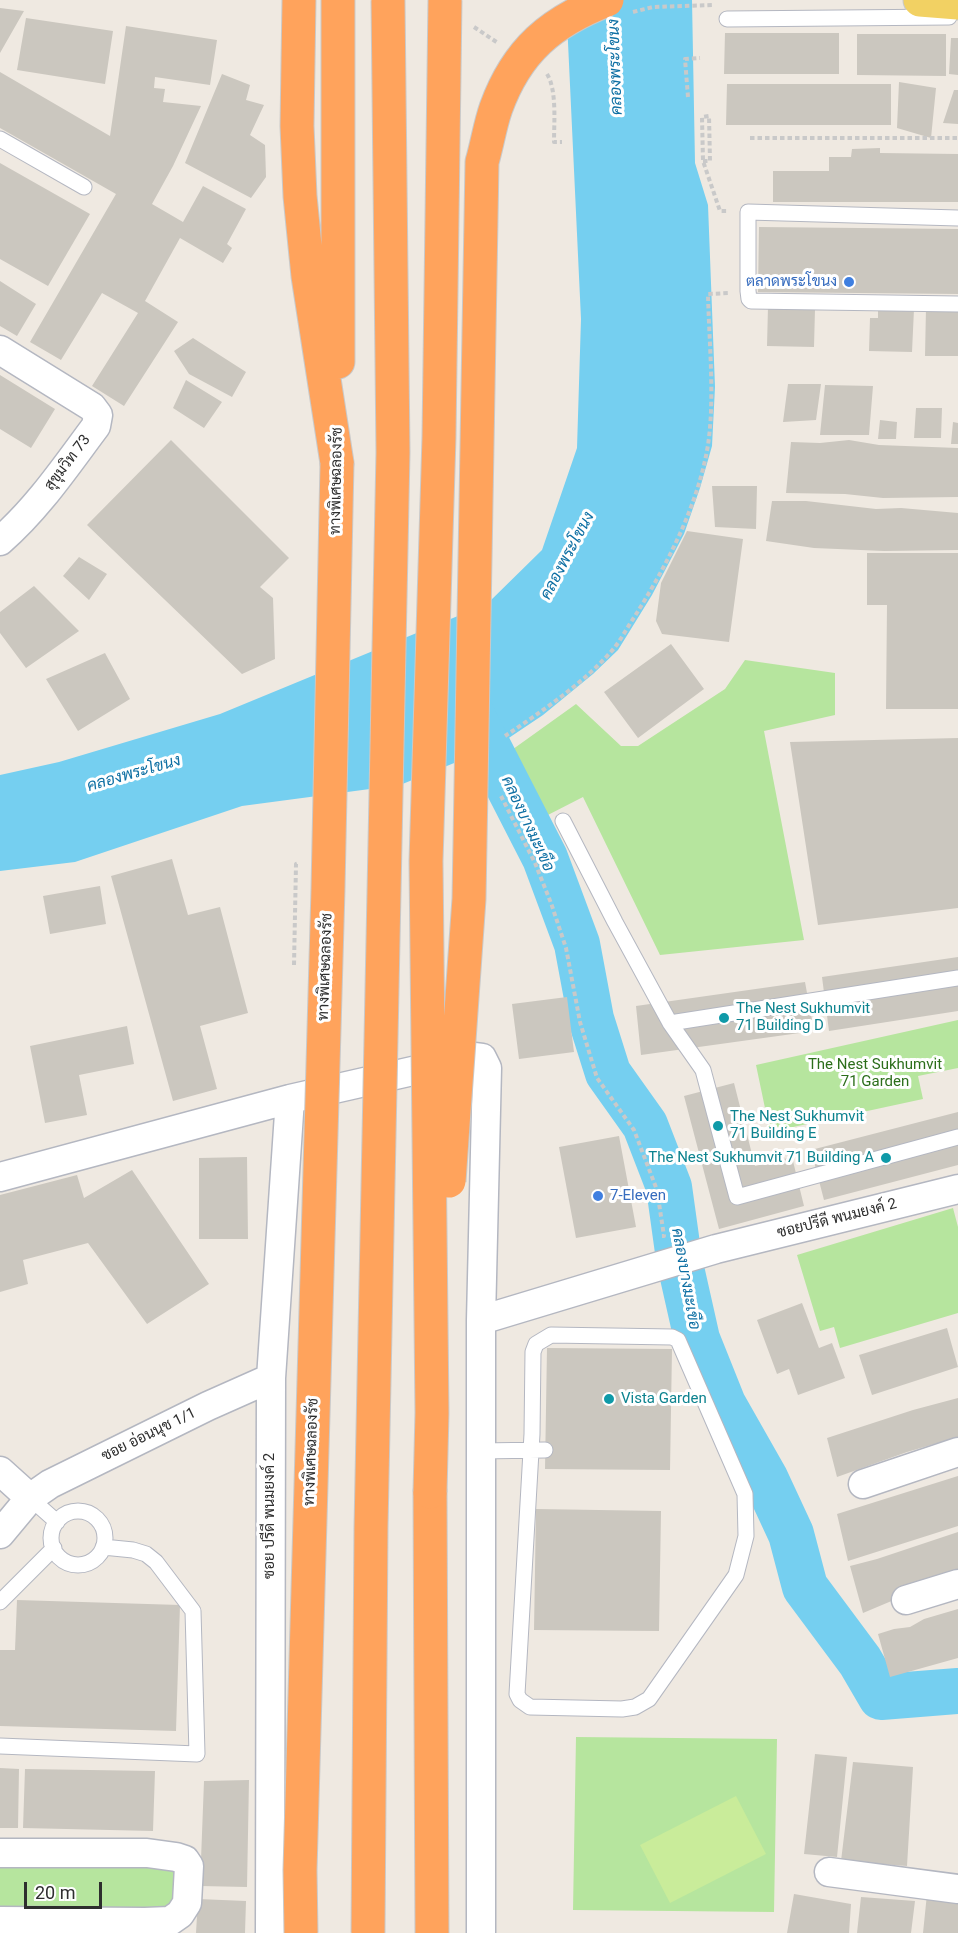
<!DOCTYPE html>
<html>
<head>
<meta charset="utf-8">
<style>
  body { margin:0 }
  #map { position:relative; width:958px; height:1933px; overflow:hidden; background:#efe9e1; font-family:Roboto,sans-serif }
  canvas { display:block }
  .scale { position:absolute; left:24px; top:1882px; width:78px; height:27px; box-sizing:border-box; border:3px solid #2e2e2e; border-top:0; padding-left:8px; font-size:18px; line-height:21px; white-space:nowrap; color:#2e2e2e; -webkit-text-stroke:4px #fff; paint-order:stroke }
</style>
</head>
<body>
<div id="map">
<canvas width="958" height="1933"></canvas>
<div class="scale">20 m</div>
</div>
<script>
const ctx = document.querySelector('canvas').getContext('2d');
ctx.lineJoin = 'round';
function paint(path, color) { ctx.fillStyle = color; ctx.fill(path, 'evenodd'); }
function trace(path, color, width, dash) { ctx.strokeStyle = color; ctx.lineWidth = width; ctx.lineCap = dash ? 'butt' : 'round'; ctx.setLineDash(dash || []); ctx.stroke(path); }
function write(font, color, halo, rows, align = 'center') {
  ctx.font = font + ' Roboto,Sarabun,sans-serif'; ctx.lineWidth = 6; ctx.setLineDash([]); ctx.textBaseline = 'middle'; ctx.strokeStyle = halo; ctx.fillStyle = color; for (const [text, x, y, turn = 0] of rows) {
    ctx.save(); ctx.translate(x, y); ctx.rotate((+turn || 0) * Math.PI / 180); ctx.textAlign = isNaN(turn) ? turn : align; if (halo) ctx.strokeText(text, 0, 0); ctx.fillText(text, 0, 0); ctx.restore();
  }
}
paint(new Path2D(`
  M745,660L835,673V715L764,731L804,940L660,955L583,797L542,818L509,752L576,704L621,746H638L725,689Z
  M958,1020V1068L918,1076L923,1099L770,1132L756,1065Z
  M953,1208L958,1227V1313L840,1348L834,1327L820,1331L797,1255Z
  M576,1737L777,1739L774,1912L573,1910Z
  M0,1861L175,1868L179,1898L164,1909L0,1911Z`), '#b6e59e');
paint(new Path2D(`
  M736,1796L766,1854L670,1903L640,1845Z`), '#c9ec9a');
paint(new Path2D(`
  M566,0H692L695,163L708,205L715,387L712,446L700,488L684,534L652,595L618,650L593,674L543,715L473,762L464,759L400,785L242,806L75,862L0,871V775L59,762L220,714L487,604L542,550L577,448L581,319Z`), '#75cff0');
trace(new Path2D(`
  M462,696L545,858L577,944L591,1019L608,1073L645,1125L669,1187L679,1259L697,1339L723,1404L765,1478L791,1534L805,1587L860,1661L881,1697L958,1691`), '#75cff0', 46);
paint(new Path2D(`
  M0,8L24,11L0,53Z
  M26,18L113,31L105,84L17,70Z
  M126,26L217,40L210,85L155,77L154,88L165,89L163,102L201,106L173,166L152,204L183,222L203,186L246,209L227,244L232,248L223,263L180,238L145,301L178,322L124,406L92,386L138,313L102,293L61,360L30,342L116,194L0,128V72L110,136Z
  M725,33H839V74H724Z
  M857,34H946V76L857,75Z
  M951,38H958V75L949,74Z
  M222,74L250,85L246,100L264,105L250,135L265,145L266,177L251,198L185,163Z
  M899,82L936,88L931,138L897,128Z
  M727,84H891V125H726Z
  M954,90H958V124L943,123Z
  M880,148V153L958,154V202H773V171H829V157H851L852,149Z
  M0,163L90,214L48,286L0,259Z
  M759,227L958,229V294L758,292Z
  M0,281L36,304L17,336L0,326Z
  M768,307L815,309L814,347L767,346Z
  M878,308L914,309L912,352L869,351L870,318H878Z
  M926,308H958V356H925Z
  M193,338L246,372L232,397L189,374L174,351Z
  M0,375L55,409L31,448L0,429Z
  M186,380L222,402L204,428L173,408Z
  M788,384H821L816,420L783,422Z
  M825,385L873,386L869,435H820Z
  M916,408H942L941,438H914Z
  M880,420L897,422L896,439H878Z
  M953,422L958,423V444H951Z
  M171,440L289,558L260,587L273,598L275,659L242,674L87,525Z
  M849,440L879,445L958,448V497L883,498L845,494L786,493L791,442L820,443Z
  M712,486H757L756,529L715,527Z
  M772,501H806L876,509L901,508L958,513V550L884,551L814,548L766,541Z
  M687,531L743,539L729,642L662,634L656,621L661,583Z
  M867,553H958V709H886L887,605H867Z
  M79,557L107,574L89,600L63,576Z
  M34,586L79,631L26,668L0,633V612Z
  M671,644L704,689L638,738L604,692Z
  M105,653L130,699L78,731L46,679Z
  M958,738V908L818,925L790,742Z
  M172,859L188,915L220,907L248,1013L200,1026L217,1089L173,1101L111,876Z
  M100,886L106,924L50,934L43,896Z
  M958,957V1011L829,1031L822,977Z
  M805,982L814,1031L641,1055L636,1006Z
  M567,997L574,1052L519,1059L512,1004Z
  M127,1026L134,1064L79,1075L87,1115L45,1123L30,1046Z
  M734,1083L755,1166L792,1157L804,1206L719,1229L684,1096Z
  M958,1112V1165L824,1200L811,1150Z
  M619,1136L636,1227L576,1238L559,1147Z
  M247,1157L248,1239H199V1158Z
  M132,1170L209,1284L147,1324L88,1243L23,1260L28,1284L0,1292V1195L77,1175L84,1198Z
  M802,1303L819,1348L832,1343L845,1378L798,1395L789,1369L777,1374L757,1320Z
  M947,1328L958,1367L872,1395L859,1355Z
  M547,1348L672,1349L670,1470L545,1469Z
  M958,1398V1437L907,1452L837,1477L827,1438L913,1410Z
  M958,1476V1526L848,1561L837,1514Z
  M536,1509L661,1511L659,1631L534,1630Z
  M958,1532V1580L901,1597L863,1613L850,1566L877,1559Z
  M17,1600L180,1605L176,1731L0,1726V1650H15Z
  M958,1609V1658L890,1677L878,1634L894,1629L910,1627L924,1619Z
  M815,1754L847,1757L837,1857L804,1854Z
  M853,1762L913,1767L907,1866L841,1861Z
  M0,1768L19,1769L18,1828H0Z
  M25,1769L155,1771L153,1831L23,1828Z
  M249,1780L247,1887L200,1886L204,1781Z
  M794,1894L851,1904L849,1933H787Z
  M927,1894L958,1897V1933H923Z
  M861,1897L915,1901L911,1933H857Z
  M198,1899L246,1901L245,1933H196Z`), '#cbc7bf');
const service = new Path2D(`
  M727,19L949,17
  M0,139L84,187
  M958,218L748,212V291L749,299L751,301L958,304
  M563,821L615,922L670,1023L703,1070L737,1197L958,1137
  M670,1023L958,978
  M551,1335L672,1337L678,1340L745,1494L746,1536L736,1575L649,1699L635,1707L622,1709L530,1707L520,1700L517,1694L532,1434L533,1352L536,1344Z
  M480,1451L545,1450
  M30,1498L57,1522
  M51 1538a27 27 0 1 1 54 0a27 27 0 1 1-54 0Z
  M0,1602L54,1548
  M0,1746L197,1754L193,1611L156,1562L146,1554L133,1550L103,1547`);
const minor = new Path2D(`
  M0,350L92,407L98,415L96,426C66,466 38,508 0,541
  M0,1177L290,1099
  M481,1320L716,1249L958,1189
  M0,1471L30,1498L0,1534
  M863,1484L958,1452
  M30,1498L50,1484L208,1406L271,1378
  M906,1600L958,1584
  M0,1853H147L176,1857L185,1860L189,1866L187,1903L180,1914L170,1921L145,1922L0,1921
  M829,1872L958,1889
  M270,1933L271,1378L290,1099L474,1057L482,1058L487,1068L481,1320V1933`);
const primary = new Path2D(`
  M920,0L958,3`);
const motorway = new Path2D(`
  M299,0L297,126L300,196L308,276L337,463
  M338,362V0
  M430,1492L432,1933`);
trace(service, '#b4b7c1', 17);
trace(minor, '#b4b7c1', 31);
trace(primary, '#c9c9c9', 35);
trace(motorway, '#c9c9c9', 35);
trace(new Path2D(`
  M633,12L653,7L712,5
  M474,27L498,43
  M547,74C557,90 554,123 554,142H562
  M688,97L685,59L700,58
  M750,138H958
  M703,161H710L709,116L702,117L703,161L720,211H728
  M505,736C541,712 587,681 615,647C622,638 628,626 635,616C667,565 698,506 708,445C715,398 709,342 708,294L730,293
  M501,796L535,863L551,903L566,948L580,1022L597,1078L634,1130L657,1190L664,1236H662
  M294,965L296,864L299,863`), '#c9c9c9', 4, [4.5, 3]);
trace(service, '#fff', 15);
trace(minor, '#fff', 28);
trace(primary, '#f2d163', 33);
trace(motorway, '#ffa35c', 33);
const motorwayBridge = new Path2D(`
  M449,1181L469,899L482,162C487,145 490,125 496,108C517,50 551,22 607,0
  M430,1492L432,1413L426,861L439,437L445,0
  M301,1933L300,1870L328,889L337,463
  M368,1933L371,1527L393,452L388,0`);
trace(motorwayBridge, '#c9c9c9', 35, []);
trace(motorwayBridge, '#ffa35c', 33);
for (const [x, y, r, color] of [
  [849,282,6,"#3f7fe0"],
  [724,1018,6,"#0f9aa8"],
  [718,1126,6,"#0f9aa8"],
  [886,1158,6,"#0f9aa8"],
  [598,1196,6,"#3f7fe0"],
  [609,1399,6,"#0f9aa8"]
]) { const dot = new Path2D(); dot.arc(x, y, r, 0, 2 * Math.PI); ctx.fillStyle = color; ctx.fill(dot); trace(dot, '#fff', 2); }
write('15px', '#366cbe', '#fff', [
  ["ตลาดพระโขนง",837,282],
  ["7-Eleven",610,1196,"left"]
], 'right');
write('15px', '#2e2e2e', '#fff', [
  ["สุขุมวิท 73",68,463,-53],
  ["ทางพิเศษฉลองรัช",337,481,-89],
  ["ทางพิเศษฉลองรัช",326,967,-88],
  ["ซอยปรีดี พนมยงค์ 2",837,1219,-14],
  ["ซอย อ่อนนุช 1/1",149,1435,-26],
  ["ทางพิเศษฉลองรัช",312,1452,-88],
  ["ซอย ปรีดี พนมยงค์ 2",270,1516,-90]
]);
write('15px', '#0d838f', '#fff', [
  ["The Nest Sukhumvit",736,1009],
  ["71 Building D",736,1026],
  ["The Nest Sukhumvit",730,1117],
  ["71 Building E",730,1134],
  ["The Nest Sukhumvit 71 Building A",874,1158,"right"],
  ["Vista Garden",621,1399]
], 'left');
write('15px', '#2c6e1b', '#fff', [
  ["The Nest Sukhumvit",875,1065],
  ["71 Garden",875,1082]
]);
write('italic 16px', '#0d6fa3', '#fff', [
  ["คลองพระโขนง",616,67,-92],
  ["คลองพระโขนง",568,556,-62],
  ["คลองพระโขนง",134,774,-16],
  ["คลองบางมะเขือ",527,824,65],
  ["คลองบางมะเขือ",685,1279,80]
]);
</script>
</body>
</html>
